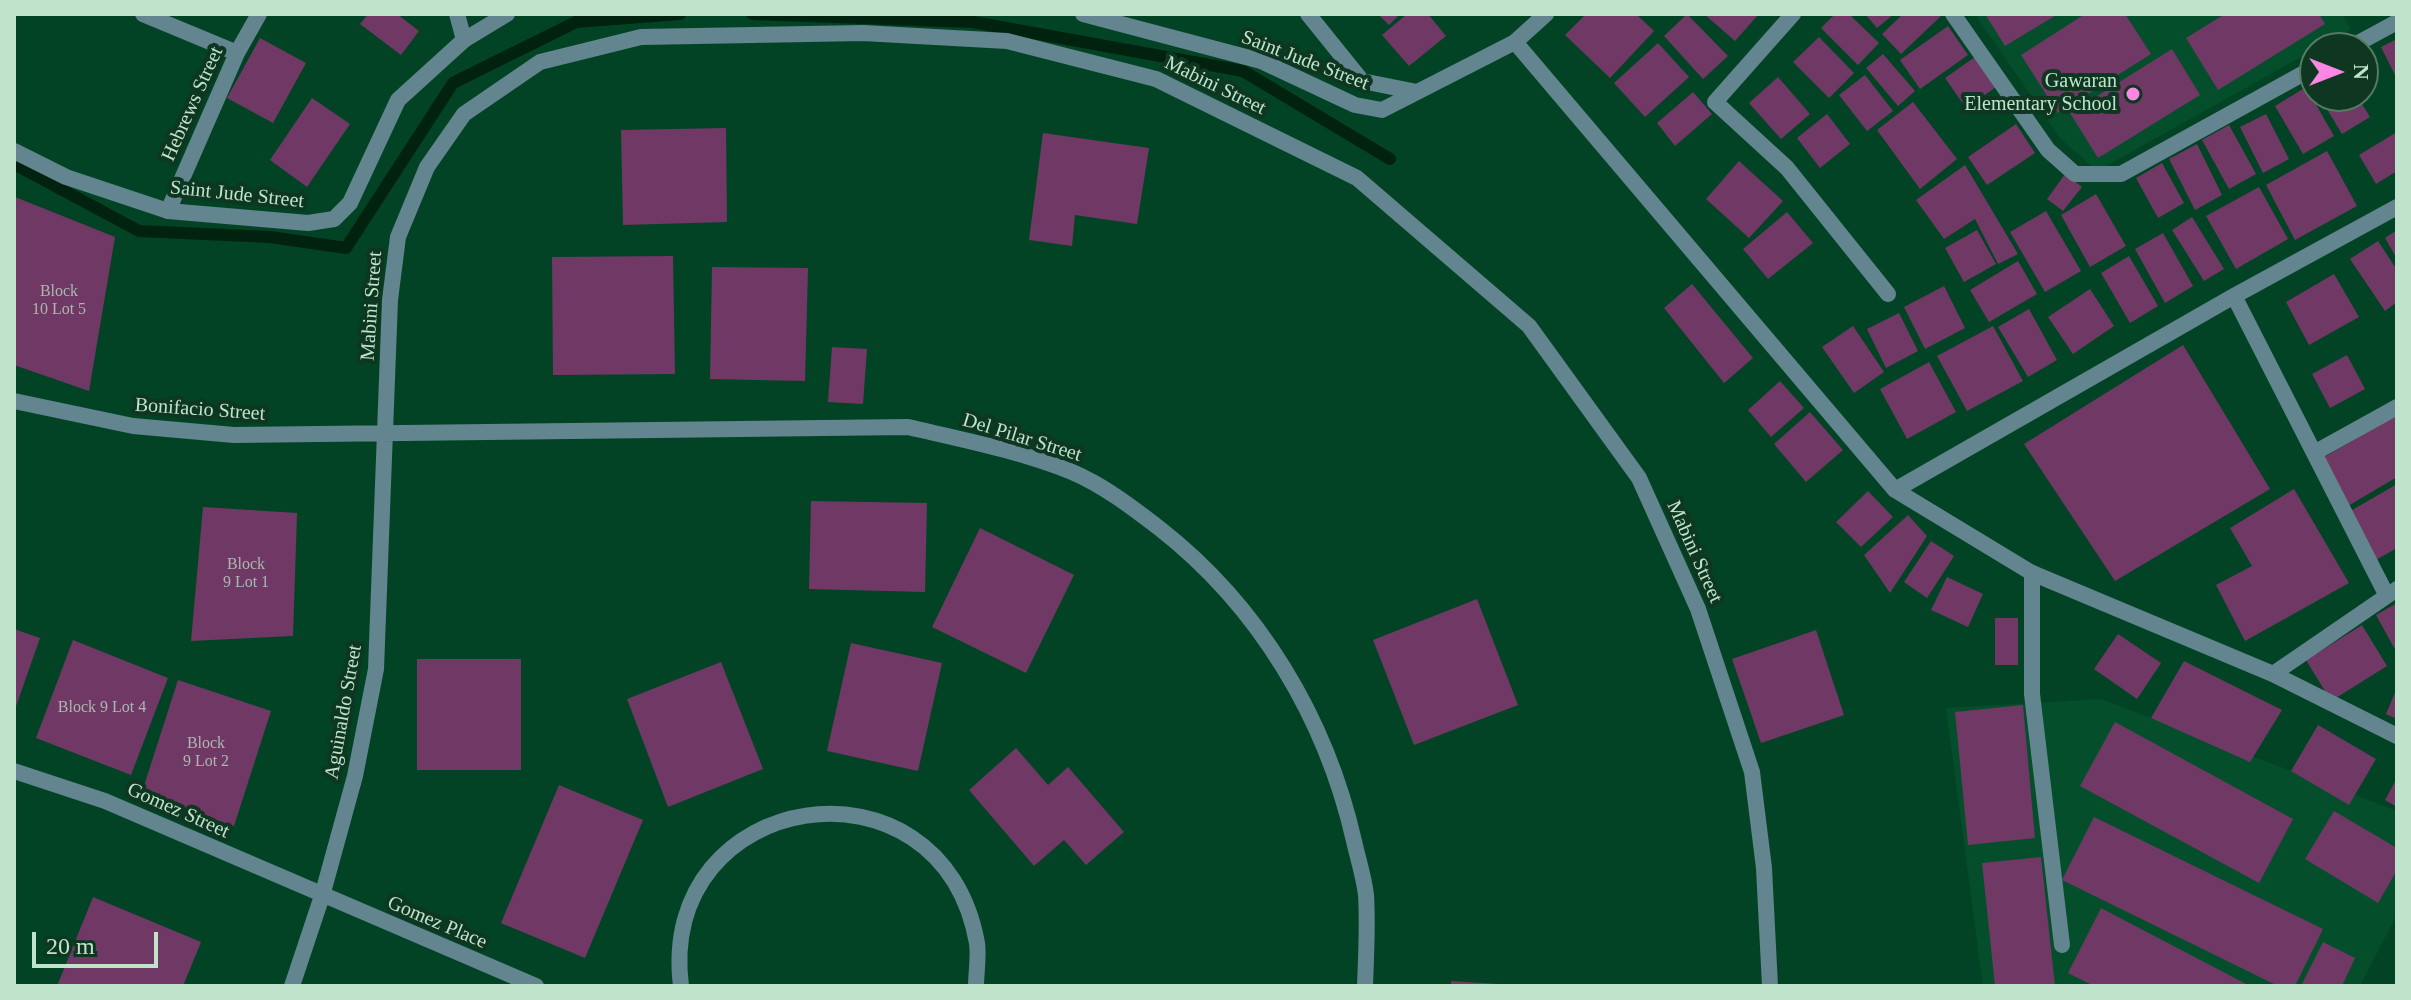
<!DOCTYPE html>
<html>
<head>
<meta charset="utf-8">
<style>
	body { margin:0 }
	#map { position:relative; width:2411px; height:1000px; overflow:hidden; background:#034325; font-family:Georgia,serif }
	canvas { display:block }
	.frame { position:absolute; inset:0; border:16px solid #bfe3cb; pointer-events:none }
	.north { position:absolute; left:2299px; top:32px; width:80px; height:80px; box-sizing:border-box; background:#0e3620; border:2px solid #557b64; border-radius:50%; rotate:90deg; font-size:22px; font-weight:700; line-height:32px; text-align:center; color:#bfe3cb }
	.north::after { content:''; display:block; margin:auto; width:28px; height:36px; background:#fc86e3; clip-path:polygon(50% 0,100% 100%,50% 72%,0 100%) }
	.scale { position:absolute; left:32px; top:932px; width:126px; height:36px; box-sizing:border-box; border:4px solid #bfe3cb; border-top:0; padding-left:10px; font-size:24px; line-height:28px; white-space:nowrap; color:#bfe3cb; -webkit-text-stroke:6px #0e3620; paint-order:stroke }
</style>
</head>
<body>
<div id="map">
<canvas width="2411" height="1000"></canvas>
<div class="frame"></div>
<div class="north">N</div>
<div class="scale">20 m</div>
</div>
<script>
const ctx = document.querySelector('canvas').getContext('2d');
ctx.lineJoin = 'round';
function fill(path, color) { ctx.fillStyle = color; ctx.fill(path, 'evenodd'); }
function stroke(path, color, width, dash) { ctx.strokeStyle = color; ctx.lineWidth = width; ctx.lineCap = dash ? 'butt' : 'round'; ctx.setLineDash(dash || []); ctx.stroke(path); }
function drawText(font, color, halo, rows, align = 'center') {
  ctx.font = font + ' Georgia,serif'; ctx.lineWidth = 8; ctx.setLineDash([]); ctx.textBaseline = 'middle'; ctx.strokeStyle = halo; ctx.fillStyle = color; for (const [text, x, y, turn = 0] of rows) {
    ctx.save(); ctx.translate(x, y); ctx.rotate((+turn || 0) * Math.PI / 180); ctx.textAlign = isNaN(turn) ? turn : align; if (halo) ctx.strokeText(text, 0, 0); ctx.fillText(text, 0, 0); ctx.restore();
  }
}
const built = new Path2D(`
	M1975 14H2342L2351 29 2097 171 2060 138Z
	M2101 699 2397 811V914L2360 986H1983L1946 708Z`);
const stream = new Path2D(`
	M752 14 973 22 1243 71 1390 159
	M14 164 139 231 270 237 346 248 453 83 576 22 680 14`);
const building = new Path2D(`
	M368 14H397L419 31 401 55 360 24Z
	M1378 14H1400L1389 25Z
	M1407 14H1428L1446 36 1409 66 1382 35Z
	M1586 14H1636L1654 31 1610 78 1565 35Z
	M1687 14 1728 56 1703 79 1664 36Z
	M1704 14H1759L1735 41Z
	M1835 14H1849L1879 43 1858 65 1821 28Z
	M1865 14H1894L1877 28Z
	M1903 14 1941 16 1901 54 1882 34Z
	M1985 14H2058L2005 46Z
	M2085 14H2125L2151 54 2058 113 2021 55Z
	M2225 14H2319L2325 24 2218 90 2186 38Z
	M1948 26 1968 55 1920 89 1900 60Z
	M1819 37 1854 73 1829 98 1793 62Z
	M260 38 306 63 273 123 227 98Z
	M2397 39V79L2381 47Z
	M1658 43 1689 77 1645 117 1614 83Z
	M2172 49 2200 95 2098 158 2070 113Z
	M1883 54 1915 91 1898 106 1866 68Z
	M1975 57 1996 87 1966 108 1945 78Z
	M1865 75 1893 111 1867 131 1839 95Z
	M1778 77 1810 114 1781 139 1749 103Z
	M2306 87 2334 136 2303 154 2275 106Z
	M1693 92 1712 114 1675 146 1657 123Z
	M2319 96H2357L2370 117 2342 134Z
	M312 98 350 124 307 187 270 160Z
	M1913 102 1957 159 1920 189 1877 130Z
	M1827 114 1850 144 1820 168 1797 138Z
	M2266 114 2289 159 2263 173 2240 127Z
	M2016 124 2035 153 1987 185 1968 157Z
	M2229 125 2256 174 2229 189 2202 140Z
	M726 128 727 222 623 225 621 130Z
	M2397 132V171L2376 184 2359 155Z
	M1043 133 1149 148 1137 224 1075 215 1072 246 1029 240Z
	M2197 144 2222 195 2195 210 2169 159Z
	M2327 151 2357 206 2295 240 2266 185Z
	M1739 161 1783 201 1749 238 1706 199Z
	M2162 163 2184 203 2158 218 2136 178Z
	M1965 165 2018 254 1998 264 1975 219 1944 239 1916 200Z
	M2065 174 2082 187 2063 211 2047 199Z
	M2259 187 2288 239 2236 269 2206 216Z
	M2096 194 2126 246 2090 267 2061 215Z
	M15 197 115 237 89 391 14 365Z
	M2046 211 2081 271 2045 292 2010 232Z
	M1787 212 1813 243 1768 279 1743 249Z
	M2192 217 2224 269 2204 281 2172 230Z
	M1977 230 1996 264 1964 282 1945 248Z
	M2397 230V259L2385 238Z
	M2163 233 2193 286 2165 303 2135 249Z
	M2378 241 2397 270V302L2385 311 2350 259Z
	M673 256 675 374 553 375 552 257Z
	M2129 256 2158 306 2130 323 2101 273Z
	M2018 261 2037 294 1989 322 1970 290Z
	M712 267 808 268 805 381 710 379Z
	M2334 274 2359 317 2309 345 2286 302Z
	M1692 284 1753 358 1724 383 1664 308Z
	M1944 286 1965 328 1925 349 1904 307Z
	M2090 289 2114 326 2073 354 2048 317Z
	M2029 309 2057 360 2028 377 1998 327Z
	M1899 313 1918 351 1886 368 1867 329Z
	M1853 326 1884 372 1854 393 1822 347Z
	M1993 326 2023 381 1967 411 1937 356Z
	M2183 345 2270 489 2115 581 2024 444Z
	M832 347 867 349 863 404 828 402Z
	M2347 355 2365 389 2330 408 2312 374Z
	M1929 362 1956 412 1907 439 1880 389Z
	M1780 381 1804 408 1771 437 1748 410Z
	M1810 412 1843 450 1806 482 1774 444Z
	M2397 415V477L2348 506 2321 459Z
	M2397 484V548L2374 561 2347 513Z
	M2294 489 2349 583 2245 641 2216 585 2252 566 2230 528Z
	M1868 491 1893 517 1861 547 1836 522Z
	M811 501 927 503 925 592 809 589Z
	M203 507 297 513 293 636 191 641Z
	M1908 515 1927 536 1890 593 1864 555Z
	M980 528 1074 575 1026 673 932 627Z
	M1931 541 1954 556 1927 598 1904 582Z
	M1947 577 1983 594 1968 627 1931 610Z
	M1477 599 1518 705 1414 745 1373 640Z
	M2397 603V653L2376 615Z
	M1995 618H2018V665H1995Z
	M2362 625 2387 666 2331 701 2306 660Z
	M14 629 40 638 14 712Z
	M1816 630 1844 715 1761 743 1732 659Z
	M2118 634 2161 663 2137 699 2094 669Z
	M73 640 168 678 131 775 36 738Z
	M851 643 942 663 918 771 827 751Z
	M417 659H521V770H417Z
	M2184 661 2282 710 2250 762 2151 718Z
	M721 662 763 769 668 807 627 699Z
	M178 680 271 711 234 826 141 795Z
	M2397 688V719L2386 714Z
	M2023 705 2035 838 1968 845 1955 712Z
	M2115 722 2293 819 2259 883 2080 786Z
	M2318 725 2376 759 2349 805 2291 771Z
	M1016 748 1048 785 1068 767 1124 832 1086 865 1064 840 1034 866 969 790Z
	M2397 778V807L2385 800Z
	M559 785 643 820 585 958 501 923Z
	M2334 811 2397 848V870L2378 903 2305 859Z
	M2094 817 2323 929 2295 986H2278L2062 880Z
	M2041 857 2055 986H1995L1982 863Z
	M93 897 201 942 183 986H57Z
	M2101 908 2250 986H2094L2068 973Z
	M2323 942 2355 958 2342 986 2302 984Z
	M1451 981 1499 984V986H1451Z`);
const service = new Path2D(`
	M2032 573V694L2062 945`);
const minor = new Path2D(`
	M143 14 237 53
	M457 14 464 40
	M1793 14 1715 102 1787 168 1888 294
	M1953 14 2048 150 2075 174H2121L2315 67
	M1515 42 1895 490 2032 573 2273 674 2397 736
	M2349 48 2397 22
	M168 211 237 53 259 14
	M2234 296 2386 594
	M14 401 133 426 234 435 908 427C964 440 1020 451 1072 472 1103 485 1133 508 1159 528 1259 606 1326 718 1354 841 1358 859 1364 877 1366 895 1368 925 1366 956 1365 986
	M2314 453 2397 407
	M1895 490 2234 296 2397 207
	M2273 674 2397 589
	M14 771 105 801 536 986
	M292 986 322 896 355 776 376 669 390 300 398 237 427 167 464 114 540 62 641 37 863 33 1007 41 1156 79 1357 178 1529 326 1639 478 1698 609 1752 772 1764 868 1770 986
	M681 986C656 788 941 744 977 943 979 957 976 973 976 986`);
const tertiary = new Path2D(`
	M1083 14 1261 61 1355 105 1382 110 1515 42 1546 14
	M1308 14 1362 81 1417 92
	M14 151 66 177 168 211 308 223 334 219 350 203 398 100 464 40 507 14`);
const markers = [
	[2133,94,8,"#fc86e3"]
];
const numberNames = [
	["Block",59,292],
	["10 Lot 5",59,310],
	["Block",246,565],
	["9 Lot 1",246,583],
	["Block 9 Lot 4",102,708],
	["Block",206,744],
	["9 Lot 2",206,762]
];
const streetNames = [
	["Saint Jude Street",1305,61,21],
	["Mabini Street",1215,86,26],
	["Hebrews Street",193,104,-66],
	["Saint Jude Street",237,195,6],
	["Mabini Street",372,306,-86],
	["Bonifacio Street",200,410,4],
	["Del Pilar Street",1022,438,17],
	["Mabini Street",1694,552,66],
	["Aguinaldo Street",344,712,-80],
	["Gomez Street",178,811,24],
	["Gomez Place",437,923,23]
];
const poiNames = [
	["Gawaran",2117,82],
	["Elementary School",2117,105]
];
fill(built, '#054e2c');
stroke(stream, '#00220f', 12);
fill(building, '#703864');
stroke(service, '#62858f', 16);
stroke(minor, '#62858f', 16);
stroke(tertiary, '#62858f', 16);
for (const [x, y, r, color] of markers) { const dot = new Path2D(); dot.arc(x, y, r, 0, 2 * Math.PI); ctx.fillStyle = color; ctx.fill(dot); stroke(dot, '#0e3620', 3); }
drawText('16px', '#abb8b1', null, numberNames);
drawText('20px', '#bfe3cb', '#0e3620', streetNames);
drawText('20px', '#bfe3cb', '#0e3620', poiNames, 'right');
</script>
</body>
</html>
